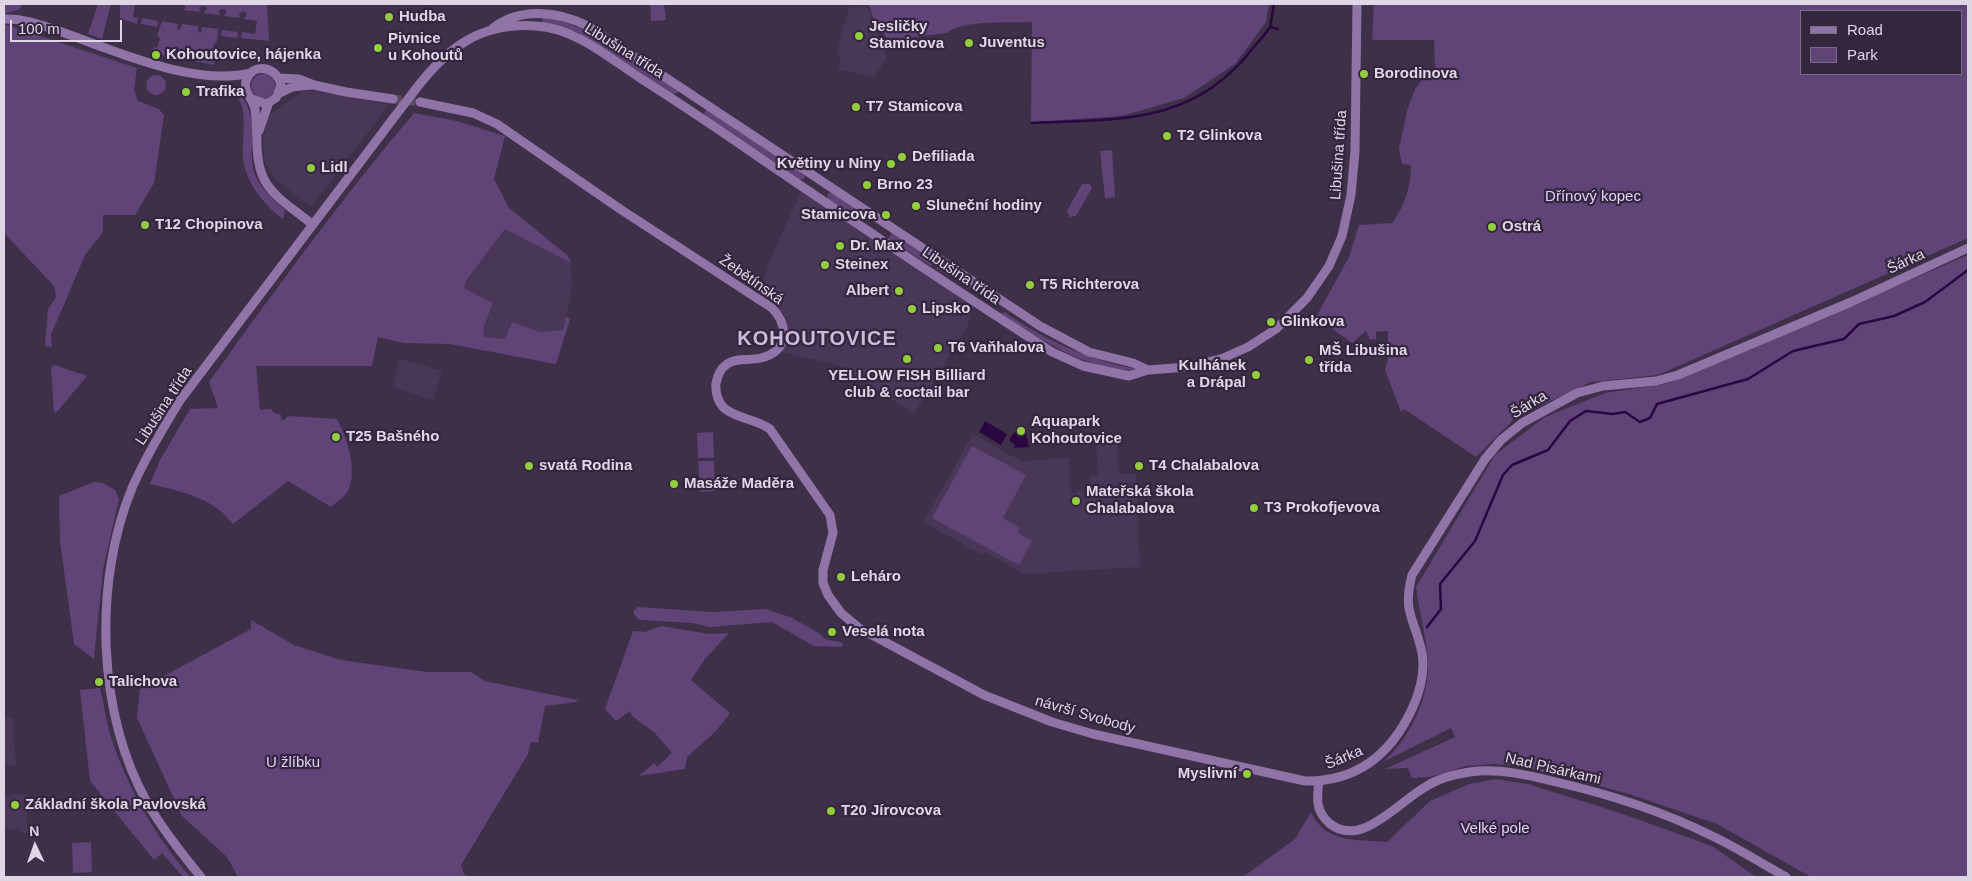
<!DOCTYPE html>
<html>
<head>
<meta charset="utf-8">
<style>
	body { margin:0 }
	#map { position:relative; width:1972px; height:881px; overflow:hidden; background:#3e3049; font-family:Arial,sans-serif }
	canvas { display:block }
	.frame { position:absolute; inset:0; border:5px solid #dfd7e6; pointer-events:none }
	.legend { position:absolute; left:1800px; top:10px; width:162px; height:65px; box-sizing:border-box; background:#34263e; border:1px solid #786d81; margin:0; padding:6px 9px; list-style:none; font-size:15px; color:#dfd7e6 }
	.legend li { display:flex; align-items:center; gap:10px; height:25px }
	.legend b { width:25px; border:1px solid #786d81 }
	.north { position:absolute; left:10px; top:821px; width:50px; height:50px; -webkit-text-stroke:4px #34263e; paint-order:stroke; rotate:357deg; font-size:14px; font-weight:700; line-height:20px; text-align:center; color:#dfd7e6 }
	.north::after { content:''; display:block; margin:auto; width:18px; height:22px; background:#dfd7e6; clip-path:polygon(50% 0,100% 100%,50% 72%,0 100%) }
	.scale { position:absolute; left:10px; top:20px; width:112px; height:22px; box-sizing:border-box; border:2px solid #dfd7e6; border-top:0; padding-left:6px; font-size:15px; line-height:18px; white-space:nowrap; color:#dfd7e6; -webkit-text-stroke:4px #34263e; paint-order:stroke }
</style>
</head>
<body>
<div id="map">
<canvas width="1972" height="881"></canvas>
<div class="frame"></div>
<ul class="legend">
<li><b style="height:6px;background:#9073a7"></b>Road</li>
<li><b style="height:14px;background:#604377"></b>Park</li>
</ul>
<div class="north">N</div>
<div class="scale">100 m</div>
</div>
<script>
const ctx = document.querySelector('canvas').getContext('2d');
ctx.lineJoin = 'round';
function fill(path, color) { ctx.fillStyle = color; ctx.fill(path, 'evenodd'); }
function stroke(path, color, width, dash) { ctx.strokeStyle = color; ctx.lineWidth = width; ctx.lineCap = dash ? 'butt' : 'round'; ctx.setLineDash(dash || []); ctx.stroke(path); }
function drawText(font, color, halo, rows, align = 'center') {
  ctx.font = font + ' Arial,sans-serif'; ctx.lineWidth = 4.5; ctx.setLineDash([]); ctx.textBaseline = 'middle'; ctx.strokeStyle = halo; ctx.fillStyle = color; for (const [text, x, y, turn = 0] of rows) {
    ctx.save(); ctx.translate(x, y); ctx.rotate((+turn || 0) * Math.PI / 180); ctx.textAlign = isNaN(turn) ? turn : align; if (halo) ctx.strokeText(text, 0, 0); ctx.fillText(text, 0, 0); ctx.restore();
  }
}
const built = new Path2D(`
	M855 4 868 8 887 58 873 78 838 69 841 56 836 54 849 7 854 8Z
	M306 89 387 104 379 118 311 207 274 178 264 161 263 137 270 114Z
	M801 191 970 304 972 311 967 327 914 414 838 365 781 352 786 343 788 328 779 310 757 293 763 282 767 266Z
	M505 229 571 263 572 290 563 330 540 332 512 322 505 339 483 337V329L493 303 464 288 468 278Z
	M399 359 442 371 433 400 393 387Z
	M973 434 1021 461 1069 458 1071 493H1077V490L1091 492 1090 476 1098 475 1096 442 1117 441 1119 474H1136L1140 567 1024 574 985 552 982 555 923 522Z
	M13 717 16 765 4 766V718Z
	M26 794 28 833H20L19 829 4 830V795Z`);
const green = new Path2D(`
	M4 4H22L20 9 4 14Z
	M98 4H111L102 39 88 34Z
	M120 4H135L133 17 138 18 137 24 120 18Z
	M184 4H267L269 41 241 38 242 32 255 34 257 21 244 19 247 14 244 11 239 13 240 18 224 16 227 11 224 9 219 10 220 15 204 13 207 8 204 6 199 7 200 12 183 10 186 8Z
	M650 4H664L666 20 651 21Z
	M869 4H1269L1266 22 1235 64 1184 98 1122 116 1031 122 1032 22C1011 23 963 19 947 33L906 38 893 47 874 20Z
	M1374 4H1968V238L1658 375 1591 382 1516 417 1476 457 1404 409 1401 412 1385 370 1388 359V331L1376 332V339L1370 340 1366 331 1352 343 1316 317 1349 257 1359 225 1392 223C1405 206 1411 186 1411 165L1402 164 1399 149 1407 111 1415 89 1423 79 1435 72 1434 40H1372ZM1801 11H1961V74H1801Z
	M543 17C589 22 639 65 678 90V93L673 94 577 32 542 23Z
	M142 18 158 21 157 27 141 24Z
	M162 21 178 24 177 29 180 30 182 24 198 26V32L201 33 202 27 218 29 217 42 214 43 212 54 216 55 214 65 152 53 154 47 157 48 160 38 157 36Z
	M4 24 137 68 134 90 138 101 159 109 164 115 154 183 135 215H103V232L85 255 51 335 52 347 45 346 48 309 56 297 54 286 4 233Z
	M222 30 238 32 237 38 221 36Z
	M251 86a12 12 0 1 1 24 0a12 12 0 1 1-24 0Z
	M146 85a10 10 0 1 1 20 0a10 10 0 1 1-20 0Z
	M225 87C239 89 247 100 250 115H252C254 166 242 173 285 210L283 219C266 207 248 185 244 164 239 137 255 101 225 87Z
	M707 109 804 174 805 178 800 180 703 115Z
	M414 113 457 121 505 136 494 179 509 208 567 255 571 263 505 229 468 278 464 288 493 303 483 329 484 337 505 339 512 322 540 332 563 330 566 316 570 319 556 364 450 344 404 343 378 337 372 366H256L260 410 272 409 273 412 281 415V419L284 420 288 416 337 419C347 438 358 470 348 491 345 497 336 502 331 507L288 481 233 524C212 497 182 492 150 484L160 460 190 409 218 408 209 382C275 290 341 199 414 113Z
	M1112 150 1115 197 1105 198 1100 151Z
	M1082 184H1090L1092 188 1076 216 1070 217 1067 211Z
	M831 192 863 214 860 220 828 199 827 194Z
	M892 233 934 262 931 266 888 239Z
	M1968 255V877H1811L1717 824 1626 793 1520 766 1496 764 1466 766 1430 777 1412 778 1408 768 1385 769 1455 737 1451 728 1383 762C1408 740 1428 701 1428 667 1428 641 1419 613 1416 587L1495 455 1545 417 1605 393 1665 384 1681 378Z
	M939 265 976 289 977 292 936 268Z
	M1004 312C1043 339 1090 361 1137 369L1136 372C1085 369 1044 342 1002 314Z
	M54 365 87 376 56 413 54 412 51 368Z
	M713 432 714 458H698L697 433Z
	M972 446 1026 475 1003 518 1020 528 1018 533 1032 541 1019 565 932 518Z
	M698 461H714L715 491 700 492Z
	M94 482 103 483 115 490 119 499 103 569 94 659 74 644 60 541 59 496Z
	M638 607 712 612 765 609 790 617 819 633 825 639 843 643 842 647 814 646 772 622 710 627 692 623 640 620 634 615V610Z
	M251 620 294 645 341 660 427 672H471L485 681 578 700 576 702 545 706 538 743 531 742 528 754 461 865 464 874 468 877H238L227 857 182 816 137 718 140 689 251 629Z
	M661 626 709 634 729 633 705 659 691 680 730 713 716 731 687 757 685 769 639 776 654 763 657 767 672 753 654 732 633 717 630 711 616 721 605 709 633 631 645 632Z
	M100 688C104 704 106 721 111 737 128 789 155 835 190 877H183L162 853 154 860 90 781 80 690Z
	M1496 779 1528 784 1620 813 1712 846 1756 877H1243L1295 839 1311 812C1325 844 1357 839 1387 842L1430 801 1469 784Z
	M91 842 92 872 73 873 72 843Z`);
const water = new Path2D(`
	M985 421 1007 434 1001 445 979 432Z
	M1017 429 1026 433 1029 447 1014 448 1015 444 1010 442V438Z`);
const stream = new Path2D(`
	M1270 27 1274 4
	M1032 123C1120 119 1194 125 1253 48 1259 41 1265 35 1270 27L1278 29
	M1427 627 1441 609 1440 584 1475 541 1503 475 1512 465 1548 450 1570 421 1586 411 1613 414 1625 412 1640 422 1650 418 1657 404 1748 379 1793 351 1844 339 1859 324 1894 316 1925 302 1968 270`);
const minorTunnel = new Path2D(`
	M393 99 420 102`);
const minor = new Path2D(`
	M4 19C27 18 49 28 70 35 122 54 196 86 251 73
	M493 28C520 7 558 11 588 26L1040 326 1089 352 1133 363 1148 370
	M279 78 299 79 314 85 346 92 393 99
	M415 90C447 48 480 22 536 26 575 28 608 57 640 78 681 104 721 131 760 158 857 224 954 289 1052 352L1083 366 1129 376 1148 370 1187 367 1221 359 1248 347 1276 329 1307 298 1329 266 1342 236 1351 195 1355 151 1357 4
	M280 93 292 87 311 85
	M252 99 266 104 276 98 281 85C278 67 252 61 246 81 243 92 253 99 255 109 259 133 253 159 265 181 275 199 297 211 313 225
	M420 102 473 113 497 124 620 209 772 308C789 326 789 351 761 358 750 361 737 357 727 364 720 369 718 375 716 383 715 392 718 402 724 408 737 419 756 419 770 429L830 515 833 533 823 570V583L828 595 841 613 859 628 984 695 1052 722 1093 734 1305 781C1358 782 1391 754 1412 709 1420 692 1425 672 1422 653 1415 618 1402 614 1412 575L1485 459 1501 440 1522 423 1577 393 1603 386 1656 381 1678 375 1851 302 1968 248
	M259 131 269 102
	M1319 781C1317 798 1315 810 1329 823 1361 850 1400 800 1427 786 1439 778 1456 774 1470 772 1499 768 1528 775 1556 782 1608 794 1662 811 1710 835 1736 847 1761 863 1786 877
	M201 877C182 854 163 830 148 804 97 714 93 583 132 488 146 456 163 428 181 399L392 120`);
const minorBridge = new Path2D(`
	M392 120 415 90`);
const markers = [
	[389,17,5,"#92cd3e"],
	[859,36,5,"#92cd3e"],
	[969,43,5,"#92cd3e"],
	[378,48,5,"#92cd3e"],
	[156,55,5,"#92cd3e"],
	[1364,74,5,"#92cd3e"],
	[186,92,5,"#92cd3e"],
	[856,107,5,"#92cd3e"],
	[1167,136,5,"#92cd3e"],
	[902,157,5,"#92cd3e"],
	[891,164,5,"#92cd3e"],
	[311,168,5,"#92cd3e"],
	[867,185,5,"#92cd3e"],
	[916,206,5,"#92cd3e"],
	[886,215,5,"#92cd3e"],
	[145,225,5,"#92cd3e"],
	[1492,227,5,"#92cd3e"],
	[840,246,5,"#92cd3e"],
	[825,265,5,"#92cd3e"],
	[1030,285,5,"#92cd3e"],
	[899,291,5,"#92cd3e"],
	[912,309,5,"#92cd3e"],
	[1271,322,5,"#92cd3e"],
	[938,348,5,"#92cd3e"],
	[907,359,5,"#92cd3e"],
	[1309,360,5,"#92cd3e"],
	[1256,375,5,"#92cd3e"],
	[1021,431,5,"#92cd3e"],
	[336,437,5,"#92cd3e"],
	[529,466,5,"#92cd3e"],
	[1139,466,5,"#92cd3e"],
	[674,484,5,"#92cd3e"],
	[1076,501,5,"#92cd3e"],
	[1254,508,5,"#92cd3e"],
	[841,577,5,"#92cd3e"],
	[832,632,5,"#92cd3e"],
	[99,682,5,"#92cd3e"],
	[1247,774,5,"#92cd3e"],
	[15,805,5,"#92cd3e"],
	[831,811,5,"#92cd3e"]
];
const poiNames = [
	["Hudba",399,17],
	["Jesličky",869,27],
	["Stamicova",869,44],
	["Pivnice",388,39],
	["u Kohoutů",388,56],
	["Juventus",979,43],
	["Kohoutovice, hájenka",166,55],
	["Borodinova",1374,74],
	["Trafika",196,92],
	["T7 Stamicova",866,107],
	["T2 Glinkova",1177,136],
	["Defiliada",912,157],
	["Květiny u Niny",881,164,"right"],
	["Lidl",321,168],
	["Brno 23",877,185],
	["Sluneční hodiny",926,206],
	["Stamicova",876,215,"right"],
	["T12 Chopinova",155,225],
	["Ostrá",1502,227],
	["Dr. Max",850,246],
	["Steinex",835,265],
	["T5 Richterova",1040,285],
	["Albert",889,291,"right"],
	["Lipsko",922,309],
	["Glinkova",1281,322],
	["T6 Vaňhalova",948,348],
	["MŠ Libušina",1319,351],
	["třída",1319,368],
	["Kulhánek",1246,366,"right"],
	["a Drápal",1246,383,"right"],
	["YELLOW FISH Billiard",907,376,"center"],
	["club & coctail bar",907,393,"center"],
	["Aquapark",1031,422],
	["Kohoutovice",1031,439],
	["T25 Bašného",346,437],
	["svatá Rodina",539,466],
	["T4 Chalabalova",1149,466],
	["Masáže Maděra",684,484],
	["Mateřská škola",1086,492],
	["Chalabalova",1086,509],
	["T3 Prokofjevova",1264,508],
	["Leháro",851,577],
	["Veselá nota",842,632],
	["Talichova",109,682],
	["Myslivní",1237,774,"right"],
	["Základní škola Pavlovská",25,805],
	["T20 Jírovcova",841,811]
];
const streetNames = [
	["Libušina třída",624,51,32],
	["Libušina třída",1339,155,-86],
	["Šárka",1906,262,-25],
	["Libušina třída",961,276,34],
	["Žebětínská",751,280,35],
	["Šárka",1529,405,-31],
	["Libušina třída",164,406,-57],
	["návrší Svobody",1085,715,16],
	["Šárka",1344,758,-22],
	["Nad Pisárkami",1553,769,13]
];
const parkNames = [
	["Dřínový kopec",1593,197],
	["U žlíbku",293,763],
	["Velké pole",1495,829]
];
const districtNames = [
	["KOHOUTOVICE",817,339]
];
fill(built, '#483756');
fill(green, '#604377');
fill(water, '#2b0740');
stroke(stream, '#2b0740', 2.5);
stroke(minorTunnel, '#564961', 9, [9, 4.5]);
stroke(minor, '#9073a7', 9);
stroke(minorBridge, '#9073a7', 9);
for (const [x, y, r, color] of markers) { const dot = new Path2D(); dot.arc(x, y, r, 0, 2 * Math.PI); ctx.fillStyle = color; ctx.fill(dot); stroke(dot, '#34263e', 2); }
drawText('bold 15px', '#dfd7e6', '#34263e', poiNames, 'left');
drawText('15px', '#dfd7e6', '#34263e', streetNames);
drawText('15px', '#e4cdf8', '#34263e', parkNames);
ctx.letterSpacing = '1px';
drawText('bold 20px', '#cbbad9', '#34263e', districtNames);
ctx.letterSpacing = '0px';
</script>
</body>
</html>
